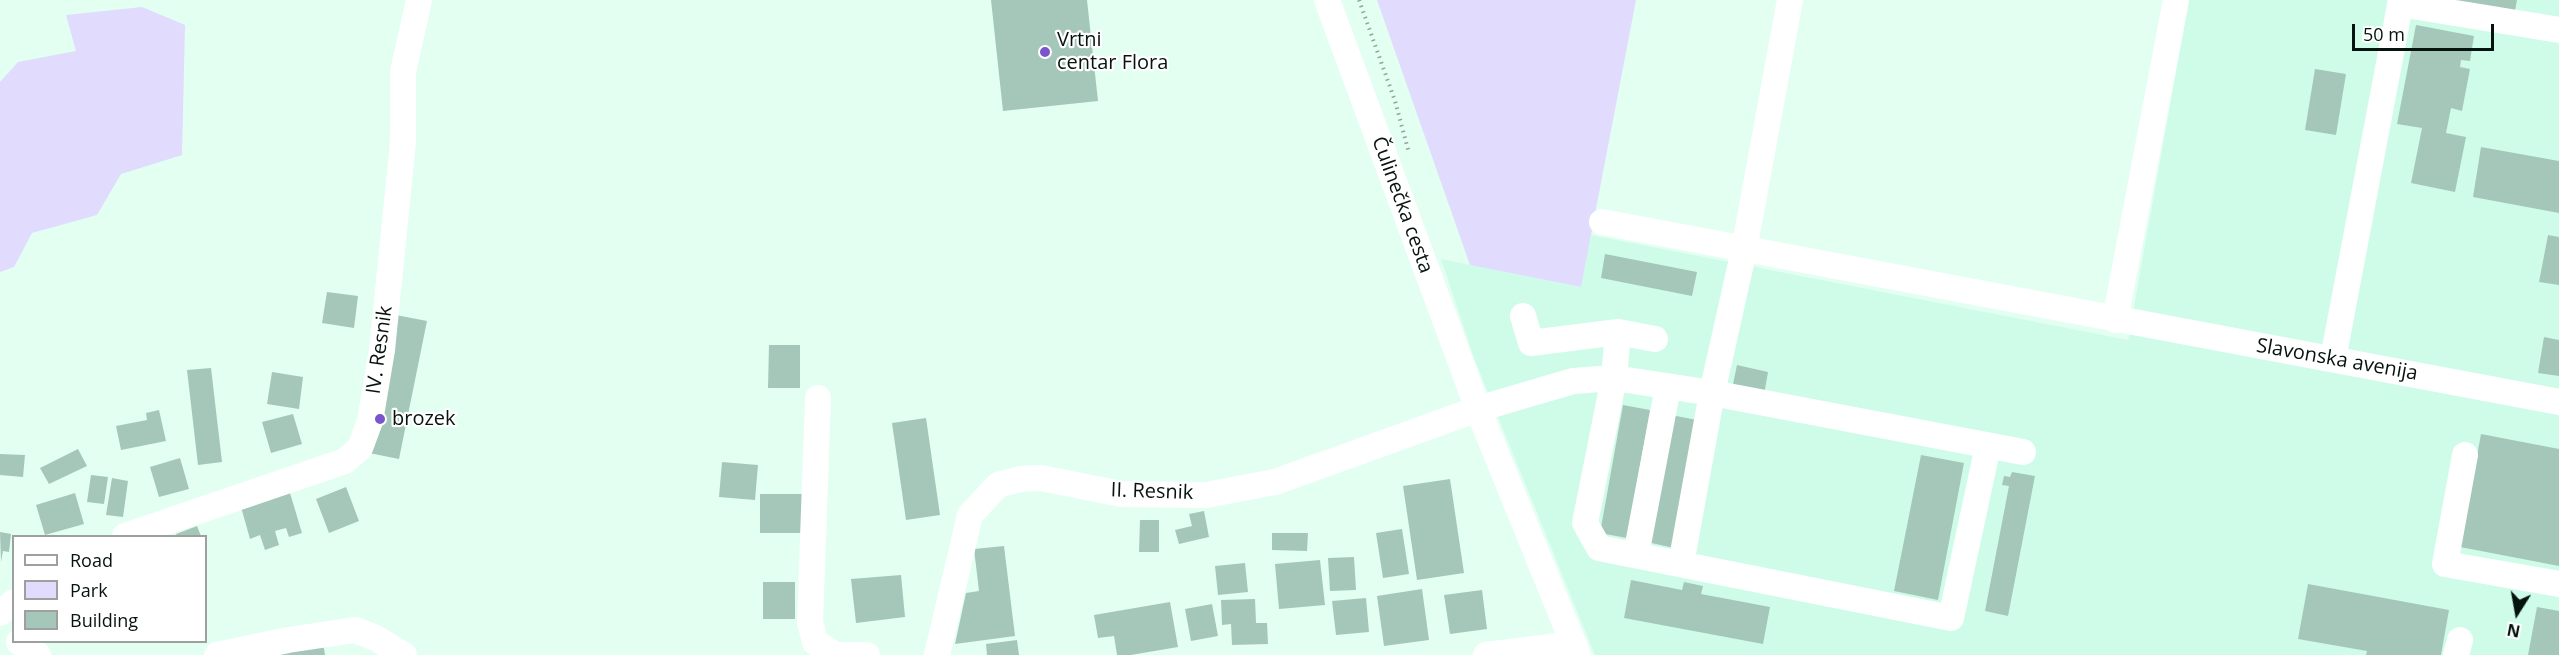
<!DOCTYPE html>
<html>
<head>
<meta charset="utf-8">
<style>
	body { margin:0 }
	#map { position:relative; width:2559px; height:655px; overflow:hidden; background:#e2fff2; font-family:"Open Sans",sans-serif }
	canvas { display:block }
	.legend { position:absolute; left:12px; top:535px; width:195px; height:108px; box-sizing:border-box; background:#fff; border:2px solid #9ca19f; margin:0; padding:8px 10px; list-style:none; font-size:18px; color:#07130e }
	.legend li { display:flex; align-items:center; gap:12px; height:30px }
	.legend b { width:30px; border:2px solid #9ca19f }
	.north { position:absolute; left:2487px; top:583px; width:60px; height:60px; -webkit-text-stroke:4px #fff; paint-order:stroke; rotate:191deg; font-size:16px; font-weight:700; line-height:24px; text-align:center; color:#07130e }
	.north::after { content:''; display:block; margin:auto; width:21px; height:27px; background:#07130e; clip-path:polygon(50% 0,100% 100%,50% 72%,0 100%) }
	.scale { position:absolute; left:2352px; top:24px; width:142px; height:27px; box-sizing:border-box; border:3px solid #07130e; border-top:0; padding-left:8px; font-size:18px; line-height:21px; white-space:nowrap; color:#07130e; -webkit-text-stroke:4px #fff; paint-order:stroke }
</style>
</head>
<body>
<div id="map">
<canvas width="2559" height="655"></canvas>
<ul class="legend">
<li><b style="height:8px;background:#fff"></b>Road</li>
<li><b style="height:16px;background:#e1dbfe"></b>Park</li>
<li><b style="height:16px;background:#a5c7b9"></b>Building</li>
</ul>
<div class="north">N</div>
<div class="scale">50 m</div>
</div>
<script>
const ctx = document.querySelector('canvas').getContext('2d');
ctx.lineJoin = 'round';
function fill(path, color) { ctx.fillStyle = color; ctx.fill(path, 'evenodd'); }
function stroke(path, color, width, dash) { ctx.strokeStyle = color; ctx.lineWidth = width; ctx.lineCap = dash ? 'butt' : 'round'; ctx.setLineDash(dash || []); ctx.stroke(path); }
function drawText(font, color, halo, rows, align = 'center') {
  ctx.font = font + ' "Open Sans",sans-serif'; ctx.lineWidth = 4.5; ctx.setLineDash([]); ctx.textBaseline = 'middle'; ctx.strokeStyle = halo; ctx.fillStyle = color; for (const [text, x, y, turn = 0] of rows) {
    ctx.save(); ctx.translate(x, y); ctx.rotate((+turn || 0) * Math.PI / 180); ctx.textAlign = isNaN(turn) ? turn : align; if (halo) ctx.strokeText(text, 0, 0); ctx.fillText(text, 0, 0); ctx.restore();
  }
}
const built = new Path2D(`
	M2189 0H2559V655H1595L1474 358 1441 259 1580 287 1591 235 2128 340Z`);
const green = new Path2D(`
	M1377 0H1636L1581 287 1470 265Z
	M142 7 185 25 182 155 121 174 97 215 32 233 14 267 0 272V82L18 62 76 51 66 15Z`);
const building = new Path2D(`
	M991 0H1087L1098 101 1003 111Z
	M2437 0H2517L2514 16Z
	M2416 25 2474 36 2470 61 2461 60 2460 67 2470 69 2462 111 2451 108 2446 133 2466 137 2455 192 2411 183 2422 128 2397 124Z
	M2315 69 2346 74 2336 135 2305 130Z
	M2481 147 2559 161V213L2473 197Z
	M2548 235 2559 237V285L2539 282Z
	M1605 254 1697 272 1692 296 1601 278Z
	M327 292 358 296 354 328 322 323Z
	M396 315 427 321 399 459 369 453Z
	M2544 337 2559 340V376L2538 373Z
	M769 345H800V388H768Z
	M1737 365 1768 372 1764 395 1732 389Z
	M211 368 222 462 198 465 187 370Z
	M272 372 303 377 299 409 267 404Z
	M1623 405 1650 410 1627 538 1600 533Z
	M159 410 166 441 121 450 116 426 147 420 146 413Z
	M293 414 302 444 271 453 262 422Z
	M1671 415 1697 420 1674 548 1647 542Z
	M926 418 940 515 906 520 892 423Z
	M2481 434 2559 449V566L2460 547Z
	M78 449 87 466 49 484 40 468Z
	M0 454 25 455 23 477 0 475Z
	M1921 455 1964 463 1938 600 1894 591Z
	M180 458 189 489 159 497 150 467Z
	M722 462 758 465 755 500 719 497Z
	M2012 472 2035 476 2008 616 1985 611 2009 486 2002 485 2004 476 2010 477Z
	M91 475 108 477 104 504 87 502Z
	M112 478 128 481 123 517 106 515Z
	M1450 479 1464 573 1417 580 1403 486Z
	M346 487 359 521 329 533 316 499Z
	M75 493 84 524 45 535 36 505Z
	M290 493 302 533 289 537 286 528 275 531 279 545 265 550 260 535 250 539 241 507Z
	M760 494H807V533H760Z
	M1204 511 1209 537 1179 544 1175 530 1192 526 1189 514Z
	M1140 520H1159V552H1139Z
	M197 526 201 536H177L176 534Z
	M1402 529 1409 574 1383 578 1376 533Z
	M0 532 11 534 9 552 3 551 1 562Z
	M1272 533H1308L1307 551 1272 550Z
	M1004 546 1015 636 955 644 966 593 979 591 974 549Z
	M1354 557 1356 590 1330 591 1328 558Z
	M1320 560 1325 605 1279 609 1275 564Z
	M1245 563 1248 592 1218 595 1215 566Z
	M901 575 905 617 856 623 851 579Z
	M1631 580 1682 590 1684 582 1703 586 1701 594 1770 607 1763 644 1624 618Z
	M763 582H795V619H763Z
	M2308 584 2449 610 2441 655H2366L2367 651 2298 639Z
	M1422 589 1429 640 1384 646 1377 596Z
	M1482 590 1487 629 1450 634 1444 595Z
	M1366 598 1369 632 1336 635 1332 601Z
	M1255 599 1256 623H1267L1268 644 1232 645 1231 624 1222 625 1221 600Z
	M1170 602 1178 647 1131 655H1117L1114 636 1098 638 1094 615Z
	M1212 604 1218 636 1191 641 1185 609Z
	M2537 607 2559 611V655H2528Z
	M1017 640 1019 655H987L986 644Z
	M323 642 325 655H264Z`);
const path = new Path2D(`
	M1359 0 1395 101 1409 153`);
const minor = new Path2D(`
	M1327 0 1478 409 1578 655
	M2400 4 2559 30
	M1602 222 2559 402
	M1523 316 1531 343 1618 332 1655 339
	M2115 320 2176 0
	M1618 332 1614 378 1585 523 1599 548 1951 618 1988 446
	M2333 359 2401 0
	M818 398 810 622 815 642 834 654
	M2465 455 2445 564 2559 584
	M125 536 345 461 360 448 370 421 382 350 403 142V72L419 0
	M1636 555 1668 387
	M1681 564 1712 393 1744 250 1790 0
	M0 613 14 602
	M19 642 38 655
	M217 655 288 640 355 630 376 638 404 655
	M832 655H867
	M937 655 970 515 998 485 1020 479 1041 478 1121 494 1206 495 1275 482 1478 409 1573 381 1614 378 1712 393 2023 452
	M1486 655 1574 644
	M2456 655 2460 640`);
const markers = [
	[1045,52,6,"#7954cd"],
	[380,419,6,"#7954cd"]
];
const poiNames = [
	["Vrtni",1057,40],
	["centar Flora",1057,63],
	["brozek",392,419]
];
const streetNames = [
	["Čulinečka cesta",1402,205,70],
	["IV. Resnik",380,350,-82],
	["Slavonska avenija",2337,360,10],
	["II. Resnik",1152,492,2]
];
fill(built, '#cffce9');
fill(green, '#e1dbfe');
fill(building, '#a5c7b9');
stroke(path, '#90a69c', 4, [1.5, 4.5]);
stroke(minor, '#fff', 26);
for (const [x, y, r, color] of markers) { const dot = new Path2D(); dot.arc(x, y, r, 0, 2 * Math.PI); ctx.fillStyle = color; ctx.fill(dot); stroke(dot, '#fff', 2); }
drawText('20px', '#07130e', '#fff', poiNames, 'left');
drawText('20px', '#07130e', '#fff', streetNames);
</script>
</body>
</html>
